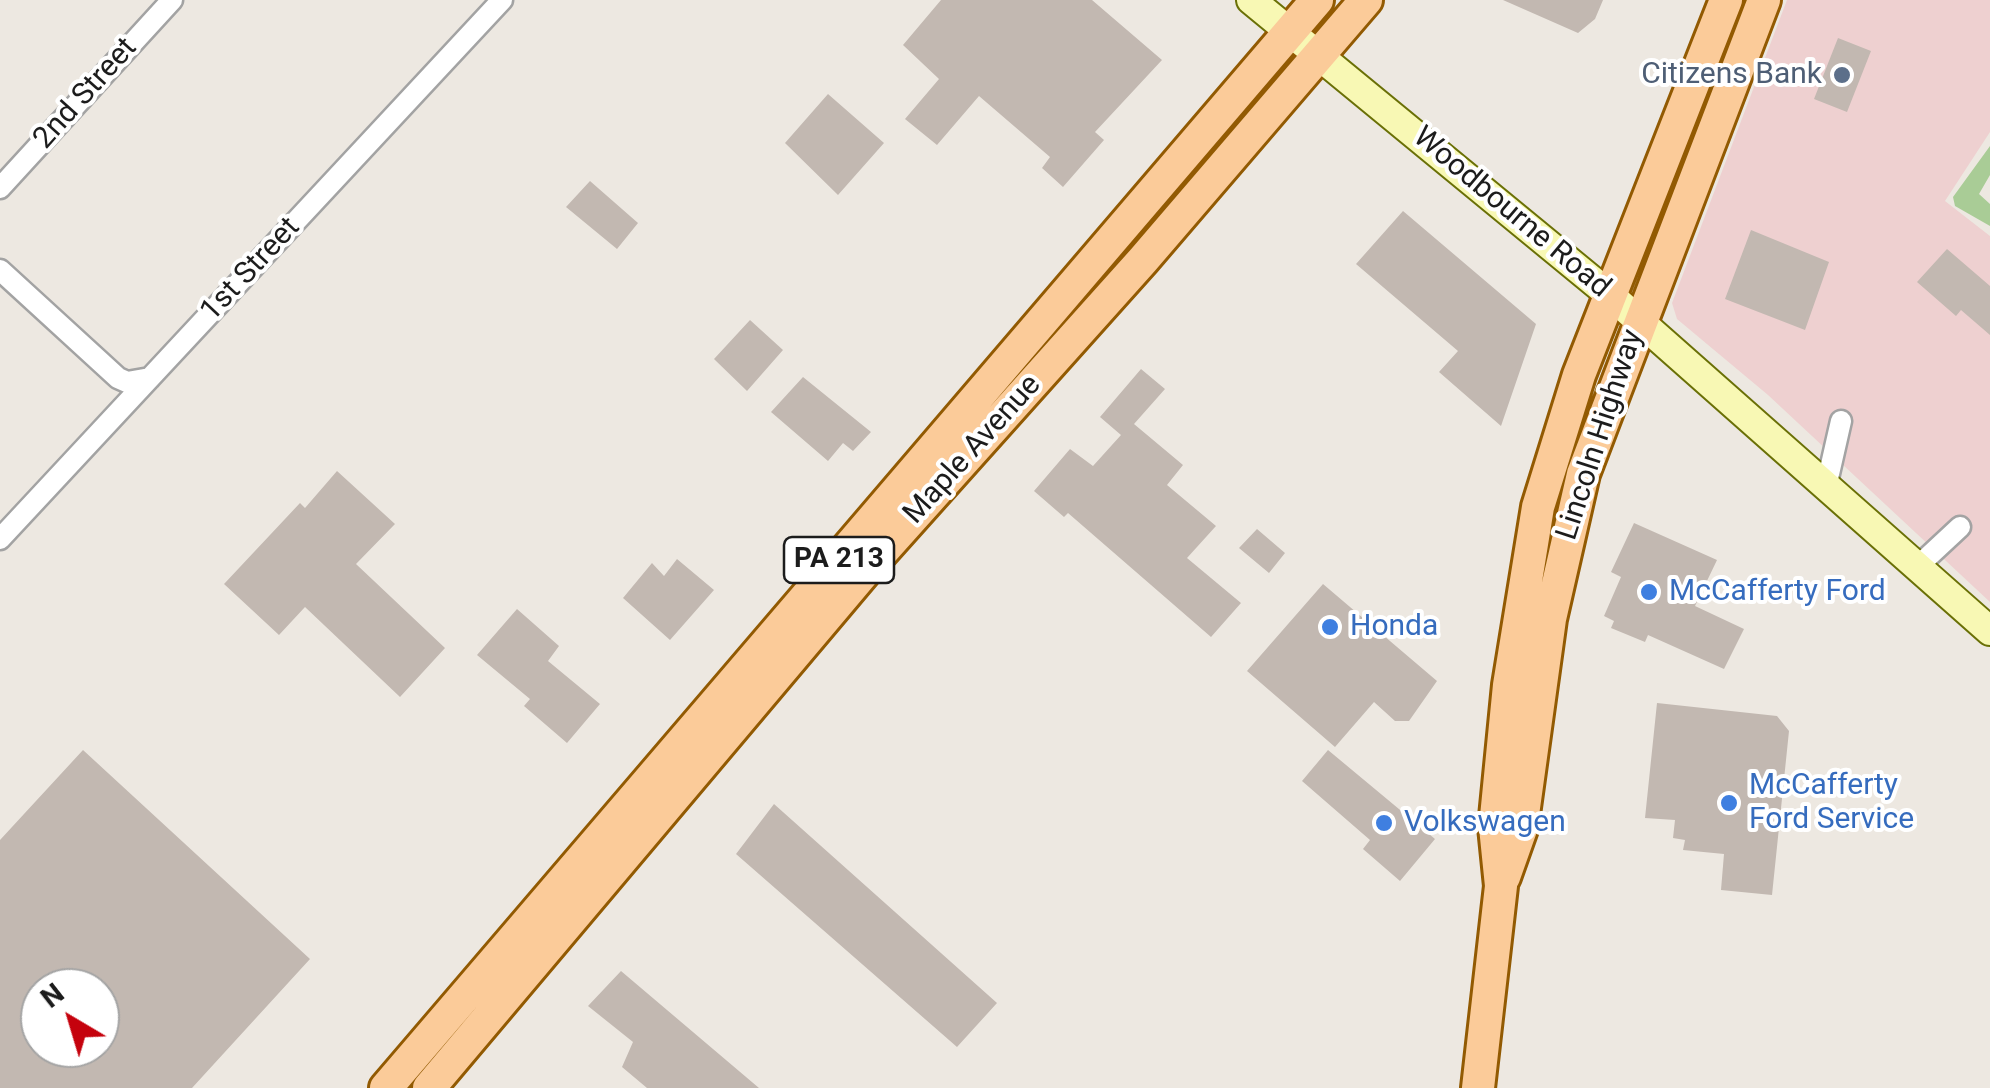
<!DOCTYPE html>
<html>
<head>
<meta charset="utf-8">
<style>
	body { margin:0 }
	#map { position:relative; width:1990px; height:1088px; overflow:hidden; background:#ede8e1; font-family:Roboto,sans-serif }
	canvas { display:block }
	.north { position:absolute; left:20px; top:968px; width:100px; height:100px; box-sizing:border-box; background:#fff; border:2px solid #a4a4a4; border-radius:50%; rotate:322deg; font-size:28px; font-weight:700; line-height:40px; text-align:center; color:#1c1c1c }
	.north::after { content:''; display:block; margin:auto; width:35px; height:45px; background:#c5020d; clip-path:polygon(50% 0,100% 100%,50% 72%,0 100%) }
</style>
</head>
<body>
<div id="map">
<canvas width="1990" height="1088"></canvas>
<div class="north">N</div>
</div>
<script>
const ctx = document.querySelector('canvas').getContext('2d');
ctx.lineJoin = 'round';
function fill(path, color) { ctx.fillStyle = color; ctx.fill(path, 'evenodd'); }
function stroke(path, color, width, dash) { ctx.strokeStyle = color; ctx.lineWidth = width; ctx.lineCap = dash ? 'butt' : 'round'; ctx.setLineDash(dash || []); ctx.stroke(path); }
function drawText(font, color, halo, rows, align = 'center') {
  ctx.font = font + ' Roboto,sans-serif'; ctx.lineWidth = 8; ctx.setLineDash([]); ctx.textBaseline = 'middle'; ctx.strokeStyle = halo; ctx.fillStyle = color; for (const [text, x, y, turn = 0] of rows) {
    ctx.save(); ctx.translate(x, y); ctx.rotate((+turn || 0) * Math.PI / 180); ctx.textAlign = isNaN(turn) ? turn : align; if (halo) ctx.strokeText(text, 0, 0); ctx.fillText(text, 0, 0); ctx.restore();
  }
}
const commercial = new Path2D(`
	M1787 0H1990V132L1945 201 1990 236V602L1768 395 1677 319 1672 303Z`);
const forest = new Path2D(`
	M1990 146V175L1979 194 1990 204V226L1955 206 1953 197Z`);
const building = new Path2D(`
	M941 0H1092L1162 60 1095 132 1104 140 1063 187 1042 168 1050 157 979 96 937 145 905 119 939 79 903 45Z
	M1503 0H1603L1595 19 1578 33Z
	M1838 38 1871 51 1847 112 1814 99Z
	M828 94 884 143 838 195 785 143Z
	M590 181 638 223 617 249 566 207Z
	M1403 211 1536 324 1501 426 1439 372 1458 351 1356 264Z
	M1751 230 1829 262 1805 330 1725 299Z
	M1947 249 1990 286V335L1961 310 1956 316 1917 282Z
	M750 320 783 350 747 391 714 359Z
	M1141 369 1165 389 1134 424 1183 465 1167 485 1216 526 1187 558 1241 603 1211 637 1068 513 1064 517 1034 491 1070 449 1093 466 1121 435 1100 417Z
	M803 377 871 432 853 451 843 443 828 461 771 412Z
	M337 471 395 524 356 564 445 648 400 697 305 607 279 635 224 584 300 503 305 508Z
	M1634 523 1717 560 1695 606 1744 629 1724 669 1648 635 1645 642 1611 628 1614 621 1604 616 1621 577 1611 572Z
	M1257 529 1285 553 1269 573 1239 548Z
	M677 559 714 590 670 640 623 598 652 563 664 576Z
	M1323 584 1437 681 1409 721H1395L1374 702 1335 747 1247 671Z
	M517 609 559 646 548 661 600 704 567 743 524 706 530 699 477 655Z
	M1657 703 1777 716 1789 731 1772 895 1721 890 1724 854 1683 850 1685 840 1673 838 1675 820 1645 818Z
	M83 750 310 959 192 1088H0V840ZM40 988H100V1048H40Z
	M1328 750 1435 839 1400 881 1363 849 1370 840 1302 781Z
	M774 804 997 1003 957 1047 736 854Z
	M621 971 759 1088H647L622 1067 633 1042 588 1006Z`);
const street = new Path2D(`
	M0 188 172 0
	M0 270 118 378 127 382 150 378
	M1826 487 1841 421
	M0 539 502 0
	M1917 567 1960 527`);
const secondary = new Path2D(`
	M1251 0 1610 295 1990 631`);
const primary = new Path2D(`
	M1504 877 1521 829 1550 619 1583 474 1764 0
	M386 1088 1317 0
	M429 1088 870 565 1143 260 1366 0
	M1478 1088 1501 886 1495 827 1509 685 1538 507 1579 375 1726 0`);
const markers = [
	[1842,75,10,"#5c6f8a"],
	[1649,592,10,"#3f7fe0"],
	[1330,627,10,"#3f7fe0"],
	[1729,803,10,"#3f7fe0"],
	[1384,823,10,"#3f7fe0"]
];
const shields = [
	[839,560,110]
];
const shieldNames = [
	["PA 213",839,560]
];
const serviceNames = [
	["Citizens Bank",1822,75]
];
const streetNames = [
	["2nd Street",86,94,-48],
	["Woodbourne Road",1511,213,40],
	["1st Street",251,270,-47],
	["Lincoln Highway",1601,435,-72],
	["Maple Avenue",973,450,-48]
];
const shopNames = [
	["McCafferty Ford",1669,592],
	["Honda",1350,627],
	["McCafferty",1749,786],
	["Ford Service",1749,820],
	["Volkswagen",1404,823]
];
fill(commercial, '#eed0d0');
fill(forest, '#a9cc96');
fill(building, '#c2b8b1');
stroke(street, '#a3a3a3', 25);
stroke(secondary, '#6a7006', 32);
stroke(primary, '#925a02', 38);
stroke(street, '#fff', 20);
stroke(secondary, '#f8f8b4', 28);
stroke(primary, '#fbcb99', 32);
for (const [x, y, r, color] of markers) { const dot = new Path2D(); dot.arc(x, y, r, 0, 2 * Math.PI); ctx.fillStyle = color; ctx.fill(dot); stroke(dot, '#fff', 4); }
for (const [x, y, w] of shields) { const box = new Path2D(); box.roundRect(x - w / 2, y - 23, w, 46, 8); ctx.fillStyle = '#fff'; ctx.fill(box); stroke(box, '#1c1c1c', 2.5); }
drawText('bold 28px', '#1c1c1c', null, shieldNames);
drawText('30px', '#4e5e75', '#fff', serviceNames, 'right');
drawText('30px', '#1c1c1c', '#fff', streetNames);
drawText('30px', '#366cbe', '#fff', shopNames, 'left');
</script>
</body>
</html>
